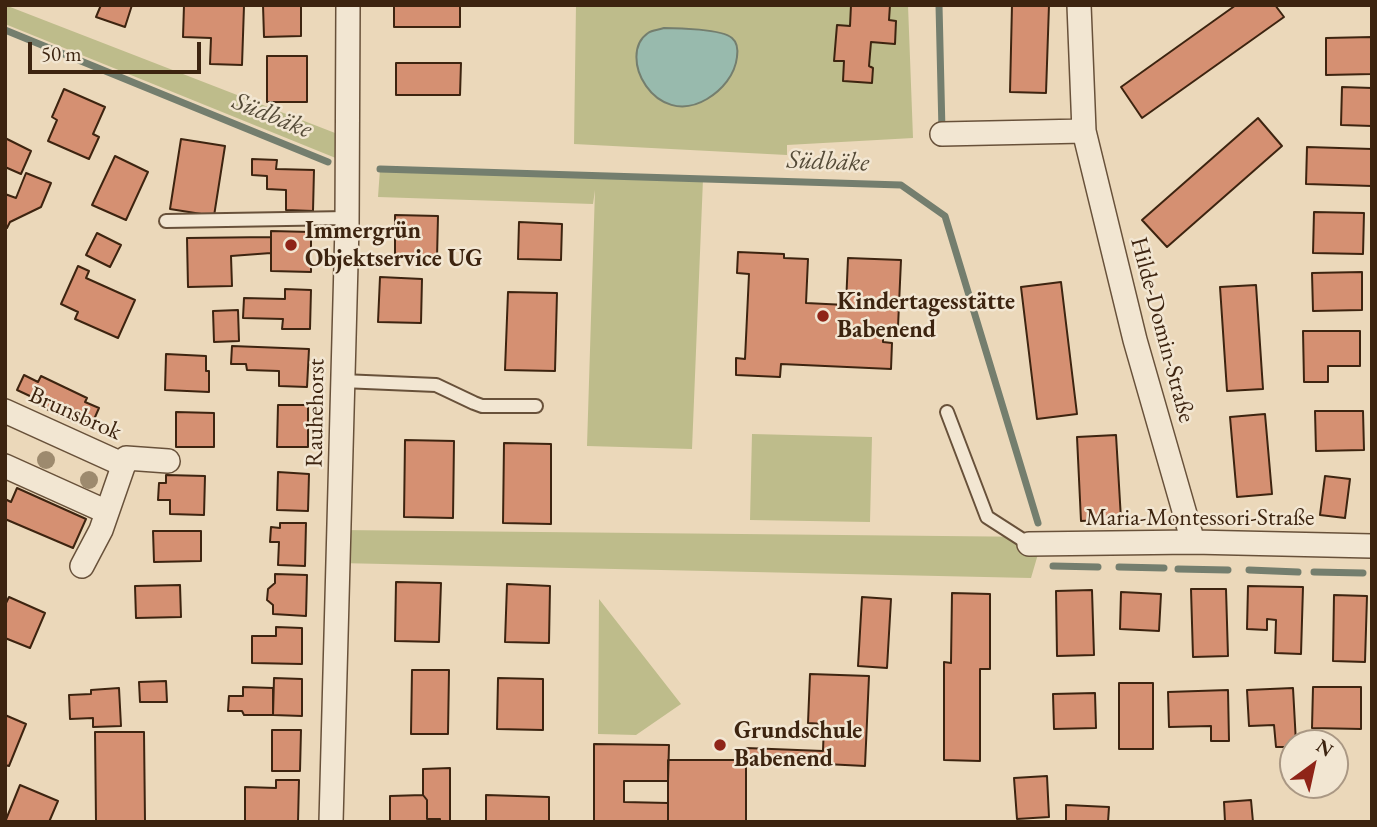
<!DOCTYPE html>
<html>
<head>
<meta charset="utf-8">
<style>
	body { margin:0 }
	#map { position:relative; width:1377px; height:827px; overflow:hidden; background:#ebd8ba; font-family:"EB Garamond",serif }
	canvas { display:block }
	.frame { position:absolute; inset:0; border:7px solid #3d2410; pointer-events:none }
	.north { position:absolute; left:1279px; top:729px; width:70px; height:70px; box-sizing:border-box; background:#f2e6d2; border:2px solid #aa9884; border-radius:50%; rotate:33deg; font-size:19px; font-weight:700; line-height:28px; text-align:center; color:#3d2410 }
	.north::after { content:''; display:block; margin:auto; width:24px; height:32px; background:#8f2418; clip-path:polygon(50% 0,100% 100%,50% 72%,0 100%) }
	.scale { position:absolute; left:28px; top:42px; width:173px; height:32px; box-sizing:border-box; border:4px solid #3d2410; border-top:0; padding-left:9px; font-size:21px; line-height:24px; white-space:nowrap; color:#3d2410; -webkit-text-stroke:5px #f2e6d2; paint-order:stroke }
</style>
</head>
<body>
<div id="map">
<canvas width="1377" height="827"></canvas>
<div class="frame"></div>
<div class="north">N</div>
<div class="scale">50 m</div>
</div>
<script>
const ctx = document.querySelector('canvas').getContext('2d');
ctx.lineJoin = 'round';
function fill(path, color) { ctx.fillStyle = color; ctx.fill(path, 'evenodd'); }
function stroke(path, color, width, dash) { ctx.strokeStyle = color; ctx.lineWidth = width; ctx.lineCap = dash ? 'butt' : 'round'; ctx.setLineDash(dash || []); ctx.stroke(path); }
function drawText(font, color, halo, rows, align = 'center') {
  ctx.font = font + ' "EB Garamond",serif'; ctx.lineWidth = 5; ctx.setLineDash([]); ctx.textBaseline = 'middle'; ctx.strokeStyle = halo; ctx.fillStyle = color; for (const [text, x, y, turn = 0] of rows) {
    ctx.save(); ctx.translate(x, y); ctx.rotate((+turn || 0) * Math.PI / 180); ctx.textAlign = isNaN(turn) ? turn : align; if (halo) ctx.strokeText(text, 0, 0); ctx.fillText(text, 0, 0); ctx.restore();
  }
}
const green = new Path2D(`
	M5 5 348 138V163L5 24Z
	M576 5H908L913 138 787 145V155L574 144ZM664 28H684L721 33 664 103 648 88 649 32Z
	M380 169 703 179 692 449 587 446 595 190 593 204 378 197Z
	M752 434 872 437 870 522 750 520Z
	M339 530 1043 537 1031 578 338 563Z
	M599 599 681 704 636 735 598 734Z`);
const water = new Path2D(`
	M664 28C677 28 722 29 732 38 738 43 738 50 737 57 735 75 722 90 707 99 655 130 616 55 648 33 652 30 659 30 664 28Z`);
const stream = new Path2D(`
	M939 5 942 131
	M5 30 328 162
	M380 169 901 185 945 216 1038 523
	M1053 566 1098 567
	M1119 567 1164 568
	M1178 569 1228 570
	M1249 570 1298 572
	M1314 572 1363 573`);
const building = new Path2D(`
	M101 5H132L125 27 96 17Z
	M184 5 244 6 242 65 210 64 211 38 183 37Z
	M263 5H301V36L264 37Z
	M394 5H460V27H394Z
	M851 5H890L889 20 896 21 895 44 871 42 869 66 873 68 872 83 843 81 844 61H834L837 25 850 26Z
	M1012 5H1049L1046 93 1010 92Z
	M1236 5H1275L1284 17 1142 118 1121 87Z
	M1372 37V74L1326 75V38Z
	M267 56H307V102H267Z
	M396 63H461L460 95H396Z
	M1342 87 1372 88V126L1341 125Z
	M64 89 105 107 93 134 99 137 89 159 48 141 57 120 52 117Z
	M1258 118 1282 146 1167 247 1142 220Z
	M5 138 31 151 21 174 5 167Z
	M181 139 225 146 214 216 170 209Z
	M1307 147 1372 149V186L1306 184Z
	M115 156 148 172 126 220 92 205Z
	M252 159 277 160 276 169 314 170 313 211 286 210V190L267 189V176L252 175Z
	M26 173 51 183 41 207 10 222 7 228 5 227V194L16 198Z
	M1314 212 1364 213 1363 254 1313 253Z
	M395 215 438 216 437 258 395 257Z
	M519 222 562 224 561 260 518 259Z
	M271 231 311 232V272L271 271Z
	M97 233 121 245 110 267 86 255Z
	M271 237V253L231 256 232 286 188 287 187 238Z
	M738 252 784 254V258L808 259 806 303 846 305 848 258 901 260 898 327H883V342L892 343 891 369 781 364 780 377 736 375V358L745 359 749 274 737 273Z
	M78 266 89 271 86 278 135 300 118 338 75 319 78 312 61 304Z
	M1362 272V310L1313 311 1312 273Z
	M380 277 422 279 421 323 378 322Z
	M1061 282 1077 414 1037 419 1021 287Z
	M1256 285 1263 389 1227 391 1220 287Z
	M285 289 311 290 310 329H282L283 319 243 318 244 298 285 299Z
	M508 292 557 293 555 371 505 370Z
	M238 310 239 341 214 342 213 311Z
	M1303 331H1360V366H1328V382H1304Z
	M232 346 309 349 307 387 279 386V371L247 370 246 364H231Z
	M166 354 206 356V371H209V392L165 390Z
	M24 375 38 382 41 376 87 398 85 402 99 408 92 424 76 417 74 422 30 401 32 397 17 390Z
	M278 405H308V447H277Z
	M1315 411H1363L1364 450 1316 451Z
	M176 412 214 413V447H176Z
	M1265 414 1272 494 1237 497 1230 417Z
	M1116 435 1121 519 1081 521 1077 437Z
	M405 440 454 441 453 518 404 517Z
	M504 443 551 444V524L503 523Z
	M278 472 309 474 308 511 277 510Z
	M166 475 205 476 204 515 170 514V500H158L159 483H166Z
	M1325 476 1350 479 1345 518 1320 515Z
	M17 488 86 519 73 548 5 519V499L11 502Z
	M280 523H306L305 566 278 565 279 542H270L271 527 280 528Z
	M153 531H201V561L154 562Z
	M275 574 307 575 306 616 273 614V605L267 600 268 589 275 583Z
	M396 582 441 583 439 642 395 641Z
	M507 584 550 586 549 643 505 642Z
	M180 585 181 617 136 618 135 586Z
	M1248 586 1303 587 1301 654 1275 653 1276 620 1267 619V630L1247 629Z
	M1191 589H1226L1228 656 1193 657Z
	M1092 590 1094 655 1057 656 1056 591Z
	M1121 592 1161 594 1159 631 1120 629Z
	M952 593 990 594V669H980V761L944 760V662L951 663Z
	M1334 595 1367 596 1365 662 1333 661Z
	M9 597 45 613 30 648 5 638V605Z
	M862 597 891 599 887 668 858 666Z
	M276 627 302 628V664L252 663V636H276Z
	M412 670H449L448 734H411Z
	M810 674 869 676 865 766 746 760V748L823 751 824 724 808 723Z
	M274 678 302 679V716L273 715Z
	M498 678 543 679V730L497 729Z
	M166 681 167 702H140L139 682Z
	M1119 683H1153V749H1119Z
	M243 687 273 688V715H244L242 711H228L229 696H243Z
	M1313 687H1361V729L1312 728Z
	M119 688 121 726 93 727V718L70 719 69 695 91 694V690Z
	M1293 688 1296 743H1293V747H1276L1274 725 1249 726 1247 690Z
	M1228 690 1229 741H1211V726L1169 727 1168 692Z
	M1095 693 1096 728 1054 729 1053 694Z
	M5 715 26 724 9 766 5 765Z
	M272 730H301L300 771H272Z
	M95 732H144L145 822H96Z
	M594 744 669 745 668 781H624V802L668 803V822H594Z
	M668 760H746V822H668Z
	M450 768V822H440V819H427V800L423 795V769Z
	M1047 776 1049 817 1017 819 1014 778Z
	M276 780H299L298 822 245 821V787L276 788Z
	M20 785 58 801 49 822H5Z
	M423 795 427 800V819H440V822H390V796Z
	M486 795 549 797V822H486Z
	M1251 800 1253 822H1225L1224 802Z
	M1066 805 1109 807 1108 822H1066Z`);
const lane = new Path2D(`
	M166 221 347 218
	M342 381 436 385 474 403 482 406H536
	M947 412 987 517 1029 544`);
const street = new Path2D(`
	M1079 5 1084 131 1135 340 1193 542
	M942 134 1084 131
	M5 411 124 465
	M5 466 107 512
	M1029 544 1193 542 1372 546
	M82 566 101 530 126 458 168 461
	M331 822 347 226 348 5`);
const trees = [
	[46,460],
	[89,480]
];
const markers = [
	[291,245,7,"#8f2418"],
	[823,316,7,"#8f2418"],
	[720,745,7,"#8f2418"]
];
const poiNames = [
	["Immergrün",305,231],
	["Objektservice UG",305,259],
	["Kindertagesstätte",837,302],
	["Babenend",837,330],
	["Grundschule",734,731],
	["Babenend",734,759]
];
const streetNames = [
	["Hilde-Domin-Straße",1162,330,75],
	["Rauhehorst",316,413,-89],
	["Brunsbrok",75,414,24],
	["Maria-Montessori-Straße",1200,518]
];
const waterNames = [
	["Südbäke",272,116,22],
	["Südbäke",828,162,2]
];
fill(green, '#bebc8b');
fill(water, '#98baad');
stroke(water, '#747e6e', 2);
stroke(stream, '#747e6e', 7);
fill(building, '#d59072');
stroke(building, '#3d2410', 2);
stroke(lane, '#68513a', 16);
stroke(street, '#68513a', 26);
stroke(lane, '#f2e6d2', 12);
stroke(street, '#f2e6d2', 23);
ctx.fillStyle = '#9d8a6e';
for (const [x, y] of trees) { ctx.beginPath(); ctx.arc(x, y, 9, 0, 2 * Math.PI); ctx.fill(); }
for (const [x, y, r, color] of markers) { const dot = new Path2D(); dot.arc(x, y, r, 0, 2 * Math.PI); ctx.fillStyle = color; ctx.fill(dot); stroke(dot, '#f2e6d2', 2.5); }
drawText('bold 24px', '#3d2410', '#f2e6d2', poiNames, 'left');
drawText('24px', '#3d2410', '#f2e6d2', streetNames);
drawText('italic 26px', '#544a37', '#f2e6d2', waterNames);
</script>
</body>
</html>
